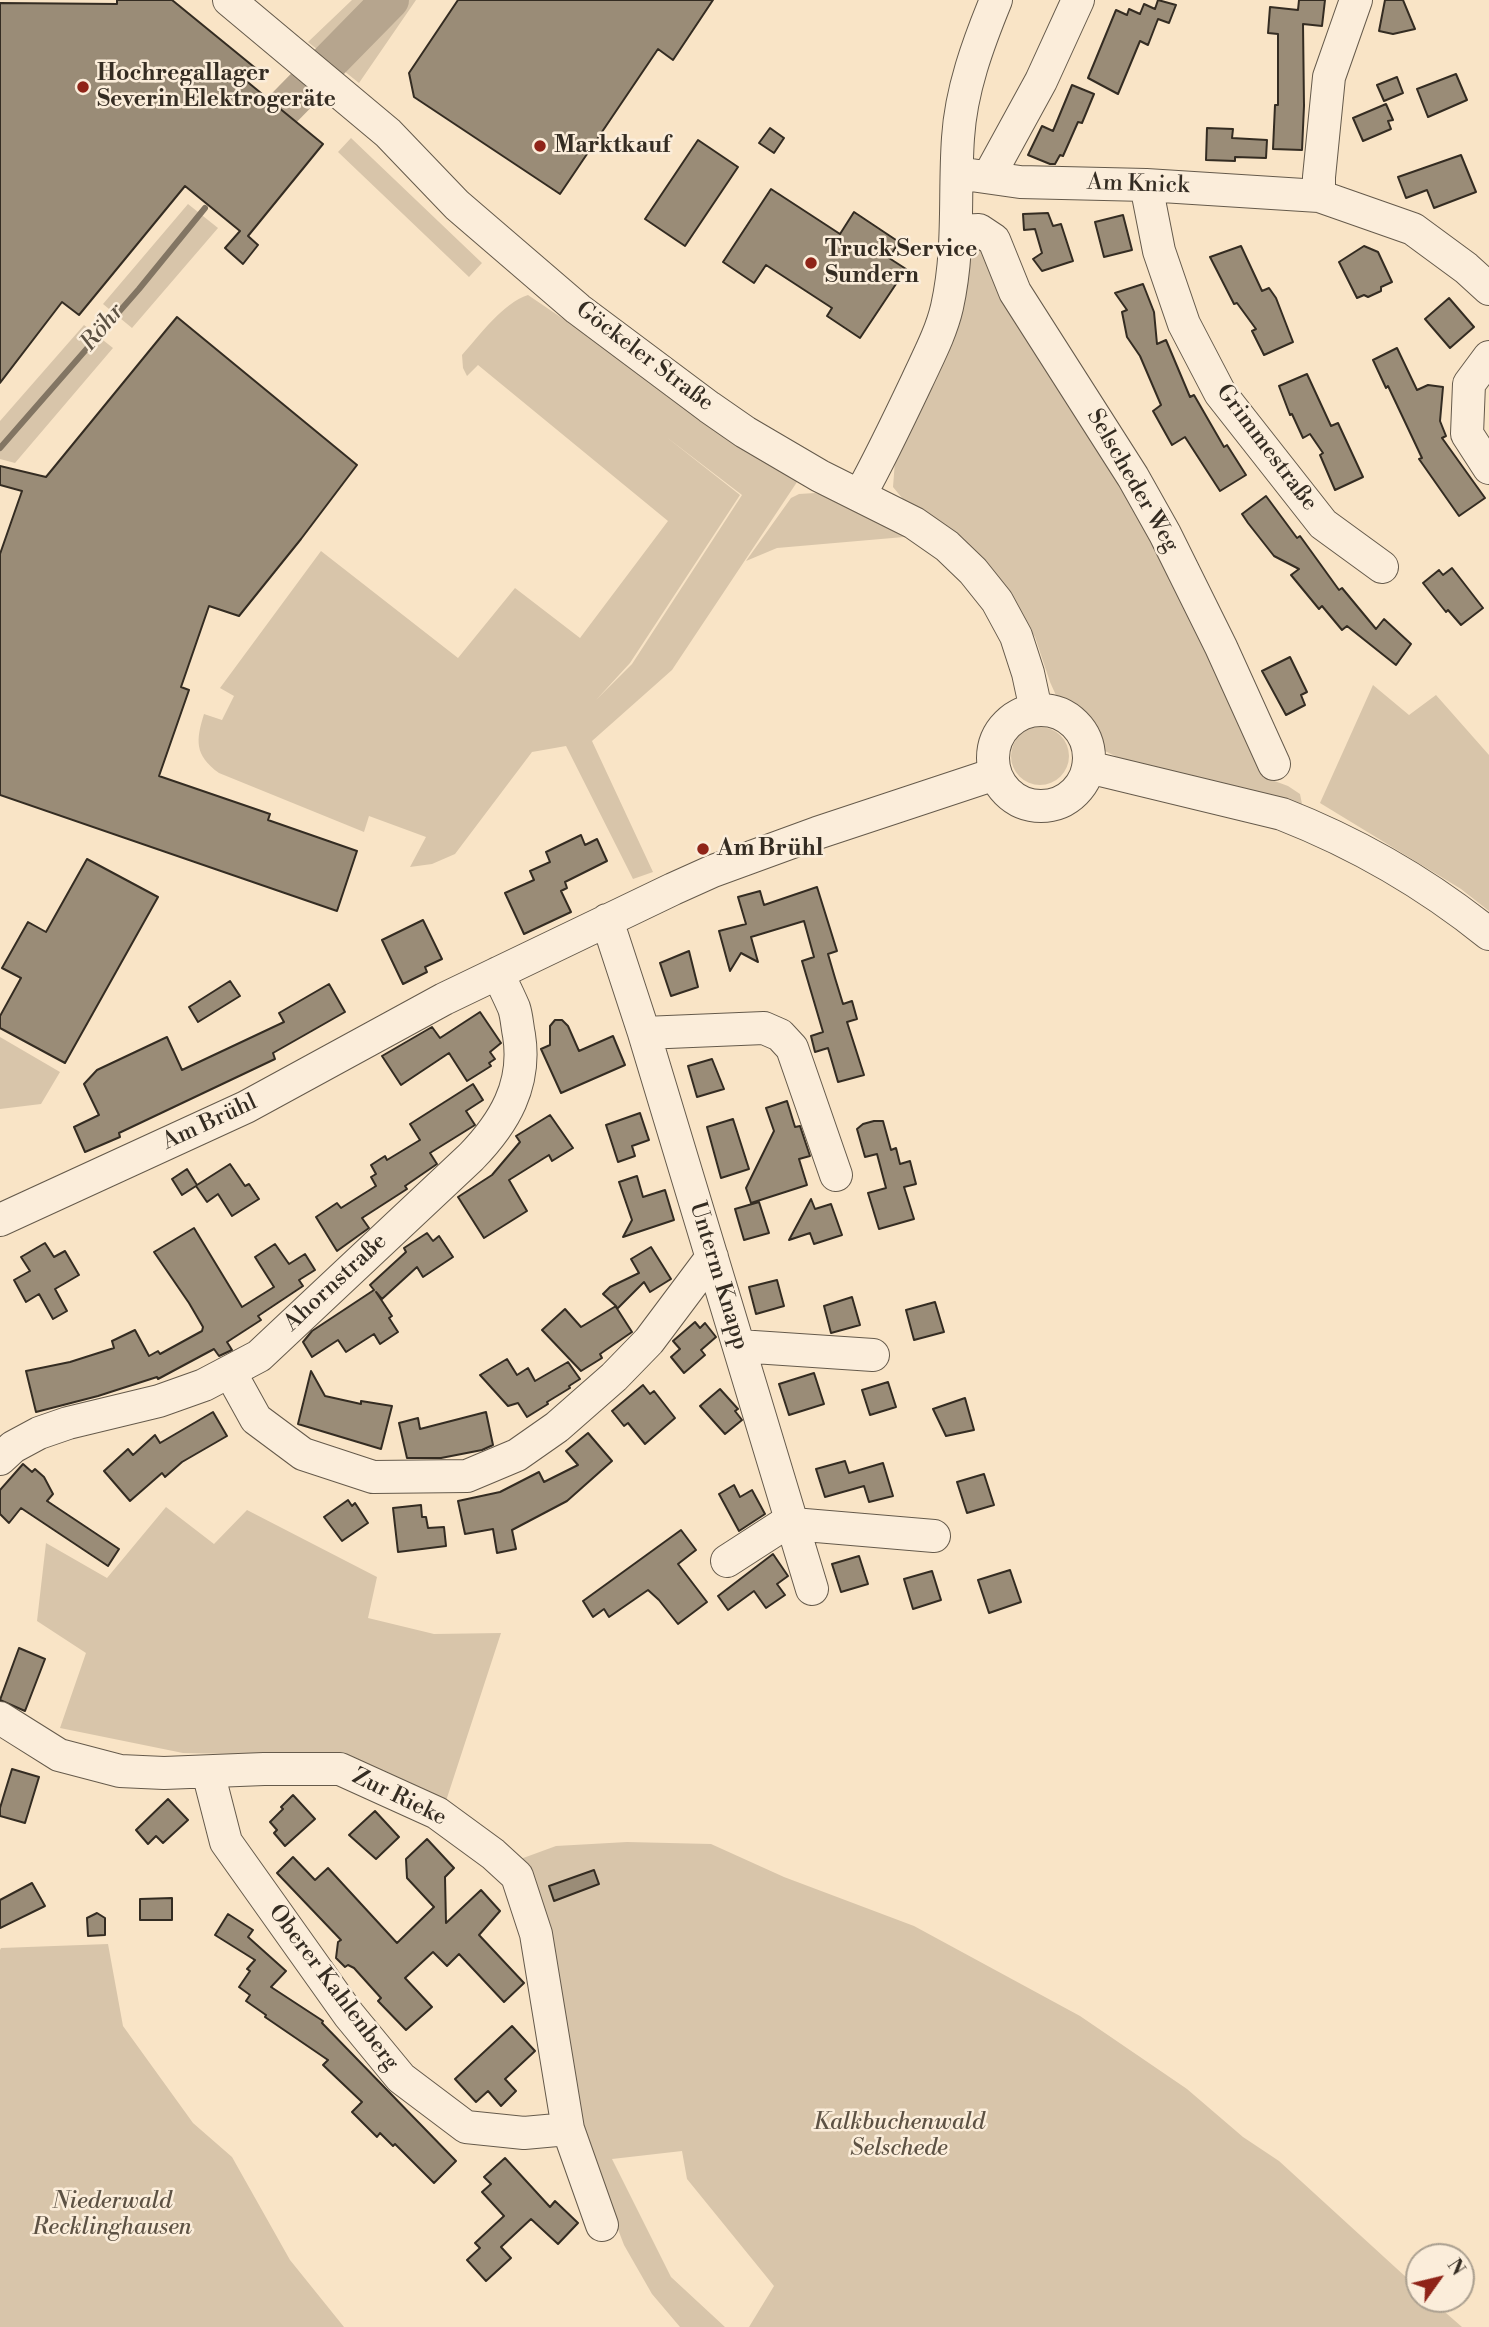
<!DOCTYPE html>
<html>
<head>
<meta charset="utf-8">
<style>
	body { margin:0 }
	#map { position:relative; width:1489px; height:2327px; overflow:hidden; background:#f9e4c6; font-family:"Libre Bodoni",serif }
	canvas { display:block }
	.north { position:absolute; left:1405px; top:2243px; width:70px; height:70px; box-sizing:border-box; background:#fbedda; border:2px solid #aba090; border-radius:50%; rotate:56deg; font-size:19px; font-weight:700; line-height:28px; text-align:center; color:#342c22 }
	.north::after { content:''; display:block; margin:auto; width:24px; height:32px; background:#8f2418; clip-path:polygon(50% 0,100% 100%,50% 72%,0 100%) }
</style>
</head>
<body>
<div id="map">
<canvas width="1489" height="2327"></canvas>
<div class="north">N</div>
</div>
<script>
const ctx = document.querySelector('canvas').getContext('2d');
ctx.lineJoin = 'round';
function fill(path, color) { ctx.fillStyle = color; ctx.fill(path, 'evenodd'); }
function stroke(path, color, width, dash) { ctx.strokeStyle = color; ctx.lineWidth = width; ctx.lineCap = dash ? 'butt' : 'round'; ctx.setLineDash(dash || []); ctx.stroke(path); }
function drawText(font, color, halo, rows, align = 'center') {
  ctx.font = font + ' "Libre Bodoni",serif'; ctx.lineWidth = 5; ctx.setLineDash([]); ctx.textBaseline = 'middle'; ctx.strokeStyle = halo; ctx.fillStyle = color; for (const [text, x, y, turn = 0] of rows) {
    ctx.save(); ctx.translate(x, y); ctx.rotate((+turn || 0) * Math.PI / 180); ctx.textAlign = isNaN(turn) ? turn : align; if (halo) ctx.strokeText(text, 0, 0); ctx.fillText(text, 0, 0); ctx.restore();
  }
}
const green = new Path2D(`
	M352 0H416L359 83 308 42Z
	M351 138 482 263 469 277 338 152Z
	M188 204 218 228 132 328 103 304Z
	M981 245 1139 515 1269 779 1288 786 1300 794 1302 804 1123 760 1101 749 1081 719 1059 702 1050 682 1035 637 994 577 907 504 893 487 895 461 973 248Z
	M528 295 799 479 672 670 592 741 653 872 633 879 566 746 532 752 455 854 432 864 410 867 426 837 369 816 364 832 219 773C194 755 196 740 204 714L222 720 234 696 220 688 321 551 458 658 515 588 580 638 668 521 478 365 467 376 463 368 462 355C480 335 503 303 528 295ZM665 436 742 495 632 664 596 700 630 663 740 495Z
	M84 325 113 348 15 463 0 459V421Z
	M815 493 835 498 904 537 777 548 746 561 791 498 799 494Z
	M1373 685 1409 715 1436 695 1489 755V911L1461 889 1320 803Z
	M1011 756a29 29 0 1 1 58 0a29 29 0 1 1-58 0Z
	M0 1037 60 1072 41 1104 0 1109Z
	M166 1507 214 1544 247 1510 377 1577 368 1618 434 1634 501 1633 445 1804 332 1756 183 1753 60 1728 86 1653 37 1621 46 1543 107 1578Z
	M627 1842 711 1844 784 1877 914 1926 1080 2016 1187 2089 1243 2137 1279 2161 1419 2289V2299H1430L1462 2327H749L774 2286 687 2179 682 2151 612 2159 671 2277 725 2327H680L652 2294 624 2245 583 2138 515 1861 556 1846Z
	M108 1944 123 2026 193 2123 232 2157 290 2260 344 2327H0V1950L1 1948Z`);
const stream = new Path2D(`
	M0 448 139 289 205 208`);
const river = new Path2D(`
	M282 110 390 0`);
const building = new Path2D(`
	M117 0H172L259 71 239 75 323 144 248 236 258 245 243 264 225 248 240 231 185 186 79 315 62 302 0 383V3L117 4Z
	M458 0H713L673 60 658 49 560 194 414 97 409 73Z
	M1158 0 1176 5 1169 23 1158 19 1148 45 1140 41 1118 94 1088 78 1116 10 1127 15 1129 9 1140 14 1144 4 1155 9Z
	M1299 0H1325L1322 26 1303 24 1304 106 1302 150 1273 149 1275 105H1278V34L1268 33 1270 7 1298 10Z
	M1385 0H1403L1415 29 1393 34 1379 31Z
	M1456 74 1467 100 1428 117 1417 89Z
	M1397 77 1403 93 1384 101 1377 85Z
	M1072 85 1094 94 1082 123 1078 122 1063 156 1060 155 1055 164H1050L1028 155 1042 126 1053 131Z
	M1386 104 1393 120 1388 121 1391 129 1363 141 1353 118Z
	M770 128 784 138 774 153 759 143Z
	M1207 128 1233 129 1232 138 1267 140 1266 158 1235 157V161L1206 160Z
	M698 140 738 167 685 246 645 219Z
	M1461 155 1476 192 1434 208 1427 190 1406 198 1398 177Z
	M771 189 840 234 854 212 899 242 889 258 906 269 860 338 827 316 832 308 766 265 754 283 723 262Z
	M1048 213 1053 226 1061 224 1073 261 1042 271 1033 259 1042 253 1035 229 1024 230 1023 214Z
	M1123 215 1132 250 1104 257 1095 222Z
	M1241 246 1262 291 1269 288 1276 298 1293 342 1264 355 1252 331 1256 329 1237 303 1234 304 1210 257Z
	M1364 246 1378 252 1392 282 1381 287V291L1368 297 1364 295 1357 298 1339 262Z
	M1143 284 1154 312 1157 344 1166 340 1190 397 1194 395 1224 447 1227 445 1246 475 1220 491 1185 437 1172 445 1153 411 1161 405 1140 356 1127 337 1122 312 1127 310 1115 293Z
	M1449 298 1474 327 1450 348 1425 319Z
	M177 317 357 465 301 539 239 616 209 606 181 687 189 690 159 776 270 814 268 820 357 851 337 911 0 795V554L22 491 0 485V466L46 477Z
	M1397 348 1417 390 1428 385 1443 387 1440 421 1446 436 1442 438 1485 498 1459 516 1419 459 1422 458 1388 386 1386 388 1373 360Z
	M1307 374 1331 426 1338 423 1363 477 1335 490 1320 455 1323 453 1310 434 1303 438 1292 414 1290 415 1279 386Z
	M1266 496 1297 538 1300 536 1339 590 1342 588 1376 629 1384 619 1411 644 1396 665 1347 626 1342 630 1322 606 1319 609 1291 575 1299 569 1274 556 1248 523 1242 514Z
	M1452 568 1483 608 1461 625 1448 610 1446 612 1423 583 1439 570 1443 575Z
	M1290 657 1307 692 1301 695 1305 705 1286 715 1262 671Z
	M581 835 585 845 597 839 607 861 565 882 567 888 561 891 571 912 524 934 505 893 534 880 530 871 550 862 546 852Z
	M87 859 158 897 65 1063 0 1028V1016L21 978 2 968 28 922 46 932Z
	M817 887 837 951 828 954 835 978 843 1004 852 1001 857 1019 847 1022 864 1075 838 1082 828 1048 815 1052 811 1036 823 1032 802 961 814 957 804 921 751 937 758 962 741 953 730 971 719 931 746 924 738 897 760 891 764 905Z
	M423 920 442 959 425 967 427 972 403 984 382 940Z
	M689 951 698 987 671 996 660 963Z
	M230 981 240 996 198 1022 189 1007Z
	M329 984 345 1012 273 1053 275 1059 119 1133 120 1137 85 1152 74 1127 99 1115 84 1084 97 1070 167 1037 182 1070 284 1022 279 1013Z
	M480 1012 501 1043 490 1052 495 1059 489 1063 491 1066 467 1081 449 1053 401 1085 382 1056 432 1027 440 1038Z
	M555 1020H562L568 1026 579 1051 613 1036 625 1065 561 1093 541 1049 550 1045V1026Z
	M712 1059 724 1089 697 1097 688 1066Z
	M473 1084 483 1100 466 1111 475 1125 430 1153 437 1164 405 1186 407 1189 362 1218 369 1228 337 1251 316 1217 337 1203 341 1208 376 1186 371 1177 376 1174 371 1165 385 1156 387 1160 420 1140 410 1124Z
	M787 1101 795 1127 800 1126 810 1156 799 1159 807 1185 751 1203 746 1188 774 1131 766 1108Z
	M640 1113 649 1140 632 1146 635 1156 618 1162 606 1125Z
	M550 1115 573 1148 552 1161 549 1155 509 1180 527 1211 484 1238 458 1197 492 1175 520 1142 516 1136Z
	M733 1119 749 1169 721 1178 707 1127Z
	M874 1121H883L891 1150 896 1148 900 1164 910 1161 916 1184 904 1187 914 1219 879 1229 868 1193 886 1188 877 1154 865 1157 857 1129 863 1124Z
	M230 1164 245 1186 249 1184 259 1199 232 1216 218 1194 207 1202 196 1186 182 1195 172 1179 187 1169 197 1185Z
	M637 1176 643 1197 665 1190 674 1220 623 1237 632 1220 619 1182Z
	M811 1199 815 1209 831 1204 842 1235 814 1244 810 1233 789 1240Z
	M759 1202 769 1233 744 1240 735 1209Z
	M194 1228 242 1307 274 1287 255 1257 275 1244 289 1264 305 1254 315 1270 299 1280 303 1286 258 1316 261 1320 227 1342 232 1350 219 1356 214 1349 158 1379 157 1377 98 1396 36 1412 26 1371 70 1362 114 1348 112 1341 135 1330 149 1356 158 1351 160 1354 202 1331 203 1327 189 1303 154 1252Z
	M427 1233 433 1241 439 1236 453 1257 423 1277 417 1267 382 1299 376 1292 392 1316 389 1318 398 1332 380 1344 374 1334 346 1352 338 1340 312 1357 303 1342 312 1331 374 1290 370 1285 406 1252 404 1248Z
	M45 1243 54 1257 65 1251 79 1275 55 1289 67 1311 53 1319 39 1294 26 1302 14 1280 30 1271 21 1257Z
	M651 1247 671 1279 650 1292 644 1282 618 1308 616 1307 632 1332 600 1354 602 1358 581 1371 542 1330 565 1309 581 1327 616 1306 603 1294 610 1287 639 1273 631 1259Z
	M777 1280 784 1306 756 1314 749 1287Z
	M852 1297 860 1325 831 1333 824 1306Z
	M935 1302 944 1332 914 1340 906 1310Z
	M695 1322 700 1328 705 1323 716 1337 701 1350 705 1355 684 1373 671 1357 680 1349 673 1341Z
	M507 1359 517 1375 528 1368 535 1381 568 1362 580 1379 569 1386 570 1388 547 1402 548 1404 527 1417 518 1403 508 1406 480 1375Z
	M311 1371 325 1396 361 1404V1401L392 1406 381 1449 298 1424Z
	M814 1373 824 1404 789 1415 779 1384Z
	M888 1382 896 1407 870 1415 862 1390Z
	M643 1385 650 1394 654 1391 675 1418 645 1444 628 1423 624 1426 612 1411Z
	M720 1389 738 1409 735 1411 742 1420 725 1434 700 1406Z
	M965 1398 974 1430 946 1436 933 1409Z
	M213 1412 227 1436 182 1462 165 1477 162 1473 130 1501 104 1471 128 1449 133 1455 155 1435 160 1443Z
	M486 1412 493 1445 482 1450 441 1458H407L399 1423 418 1418 420 1429Z
	M588 1433 612 1461 567 1501 512 1530 516 1549 497 1553 493 1529 465 1534 458 1501 500 1492 539 1472 544 1482 578 1465 566 1451Z
	M845 1461 849 1473 883 1463 893 1496 869 1502 864 1486 825 1497 816 1469Z
	M23 1464 32 1472 35 1469 44 1477 53 1494 47 1501 119 1549 108 1566 21 1508 9 1523 0 1514V1490Z
	M984 1474 994 1505 967 1513 957 1482Z
	M734 1485 740 1497 752 1490 765 1514 739 1531 719 1494Z
	M348 1500 352 1506 355 1503 368 1523 342 1541 324 1517Z
	M421 1505 422 1517H426L428 1528 444 1527 446 1546 398 1552 393 1508Z
	M681 1530 696 1550 678 1564 707 1602 678 1624 659 1600 648 1590 609 1617 604 1609 593 1617 583 1601Z
	M773 1554 788 1576 777 1584 785 1595 766 1608 754 1591 728 1610 718 1596Z
	M859 1556 868 1584 841 1592 832 1564Z
	M1010 1570 1021 1602 989 1613 978 1580Z
	M932 1571 941 1600 913 1609 904 1579Z
	M19 1648 45 1659 25 1711 0 1700Z
	M12 1769 39 1777 25 1823 0 1816V1808Z
	M293 1795 315 1819 285 1846 274 1833 277 1830 270 1822 283 1809 281 1807Z
	M168 1799 188 1820 163 1843 156 1836 148 1844 136 1830Z
	M375 1811 399 1837 376 1859 349 1835Z
	M427 1839 454 1868 445 1877 446 1923 481 1890 500 1911 479 1935 524 1983 504 2002 459 1954 447 1966 433 1952 405 1978 432 2007 406 2030 378 2001 381 1998 354 1968 348 1965 345 1967 336 1958 338 1942 341 1940 277 1873 293 1857 315 1880 328 1868 397 1943 434 1907 407 1878 406 1859Z
	M594 1870 599 1884 554 1901 549 1886Z
	M32 1883 45 1906 0 1928V1900Z
	M172 1898V1920H140V1899Z
	M97 1913 105 1918V1935L88 1936 87 1918Z
	M228 1914 253 1930 248 1937 286 1971 271 1987 323 2021 322 2023 456 2161 434 2183 395 2144 393 2146 380 2133 377 2137 352 2112 362 2102 323 2065 328 2060 265 2017 266 2015 246 2001 250 1995 239 1987 250 1971 247 1969 255 1960 215 1935Z
	M512 2026 535 2051 505 2079 516 2091 501 2106 488 2091 476 2102 455 2079Z
	M505 2158 550 2207 555 2201 578 2223 558 2244 531 2219 501 2247 511 2258 486 2281 467 2260 480 2248 475 2243 504 2216 482 2192 491 2184 484 2177Z`);
const minor = new Path2D(`
	M229 0 388 133 457 205 578 309 709 407 745 432 820 476 914 523 947 546 973 571 997 601 1016 636 1028 673 1036 710
	M957 173 1020 182 1146 185 1319 196 1413 229 1466 268 1489 289
	M989 176 1041 81 1078 0
	M1146 185 1159 251 1184 324 1220 393 1323 524 1382 567
	M1319 196V177L1329 77 1356 0
	M957 231 979 230 994 240 1015 292 1133 477 1165 534 1221 647 1274 764
	M1489 357 1469 384 1467 434 1489 468
	M860 495C881 457 899 419 917 381 928 357 941 333 947 307 960 248 954 196 958 138 961 90 978 44 996 0
	M993 758a48 48 0 1 1 96 0a48 48 0 1 1-96 0Z
	M1088 767 1282 814C1356 843 1427 884 1489 934
	M607 920 644 1033 812 1589
	M644 1033 764 1028 780 1035 792 1048 836 1175
	M0 1220 246 1107 444 999 673 889 713 871 817 833 995 774
	M739 1346 873 1355
	M230 1372 256 1419 303 1454 373 1477 467 1476 517 1455 557 1427 614 1377 649 1341 712 1257
	M0 1459 13 1447 39 1433 68 1423 159 1401 204 1385 259 1356 471 1157C504 1123 527 1085 519 1035 517 1026 517 1017 514 1008 509 996 503 985 498 973
	M793 1524 934 1536
	M727 1561 792 1519
	M0 1718 59 1755 120 1771 164 1773 264 1769H340L437 1813 493 1854 517 1876 536 1934 568 2129 602 2225
	M208 1772 226 1842 349 2015 401 2078 466 2127 524 2133 568 2129`);
const markers = [
	[83,87,7,"#8f2418"],
	[540,146,7,"#8f2418"],
	[811,263,7,"#8f2418"],
	[703,849,7,"#8f2418"]
];
const poiNames = [
	["Hochregallager",97,74],
	["Severin Elektrogeräte",97,100],
	["Marktkauf",554,146],
	["Truck Service",825,250],
	["Sundern",825,276],
	["Am Brühl",717,849]
];
const streetNames = [
	["Am Knick",1138,185,2],
	["Göckeler Straße",644,357,37],
	["Grimmestraße",1266,448,53],
	["Selscheder Weg",1132,481,60],
	["Am Brühl",210,1123,-25],
	["Unterm Knapp",718,1276,73],
	["Ahornstraße",336,1283,-43],
	["Zur Rieke",399,1798,26],
	["Oberer Kahlenberg",333,1988,53]
];
const parkNames = [
	["Kalkbuchenwald",899,2123],
	["Selschede",899,2149],
	["Niederwald",112,2202],
	["Recklinghausen",112,2228]
];
const waterNames = [
	["Röhr",103,328,-50]
];
fill(green, '#d8c5aa');
stroke(stream, '#827563', 6);
stroke(river, '#b6a58e', 38);
fill(building, '#9a8c77');
stroke(building, '#342c22', 2);
stroke(minor, '#655a4b', 34);
stroke(minor, '#fbedda', 32);
for (const [x, y, r, color] of markers) { const dot = new Path2D(); dot.arc(x, y, r, 0, 2 * Math.PI); ctx.fillStyle = color; ctx.fill(dot); stroke(dot, '#fbedda', 2.5); }
drawText('bold 23px', '#342c22', '#fbedda', poiNames, 'left');
drawText('23px', '#342c22', '#fbedda', streetNames);
drawText('italic 23px', '#5d5244', '#fbedda', parkNames);
drawText('italic 24px', '#5b5042', '#fbedda', waterNames);
</script>
</body>
</html>
